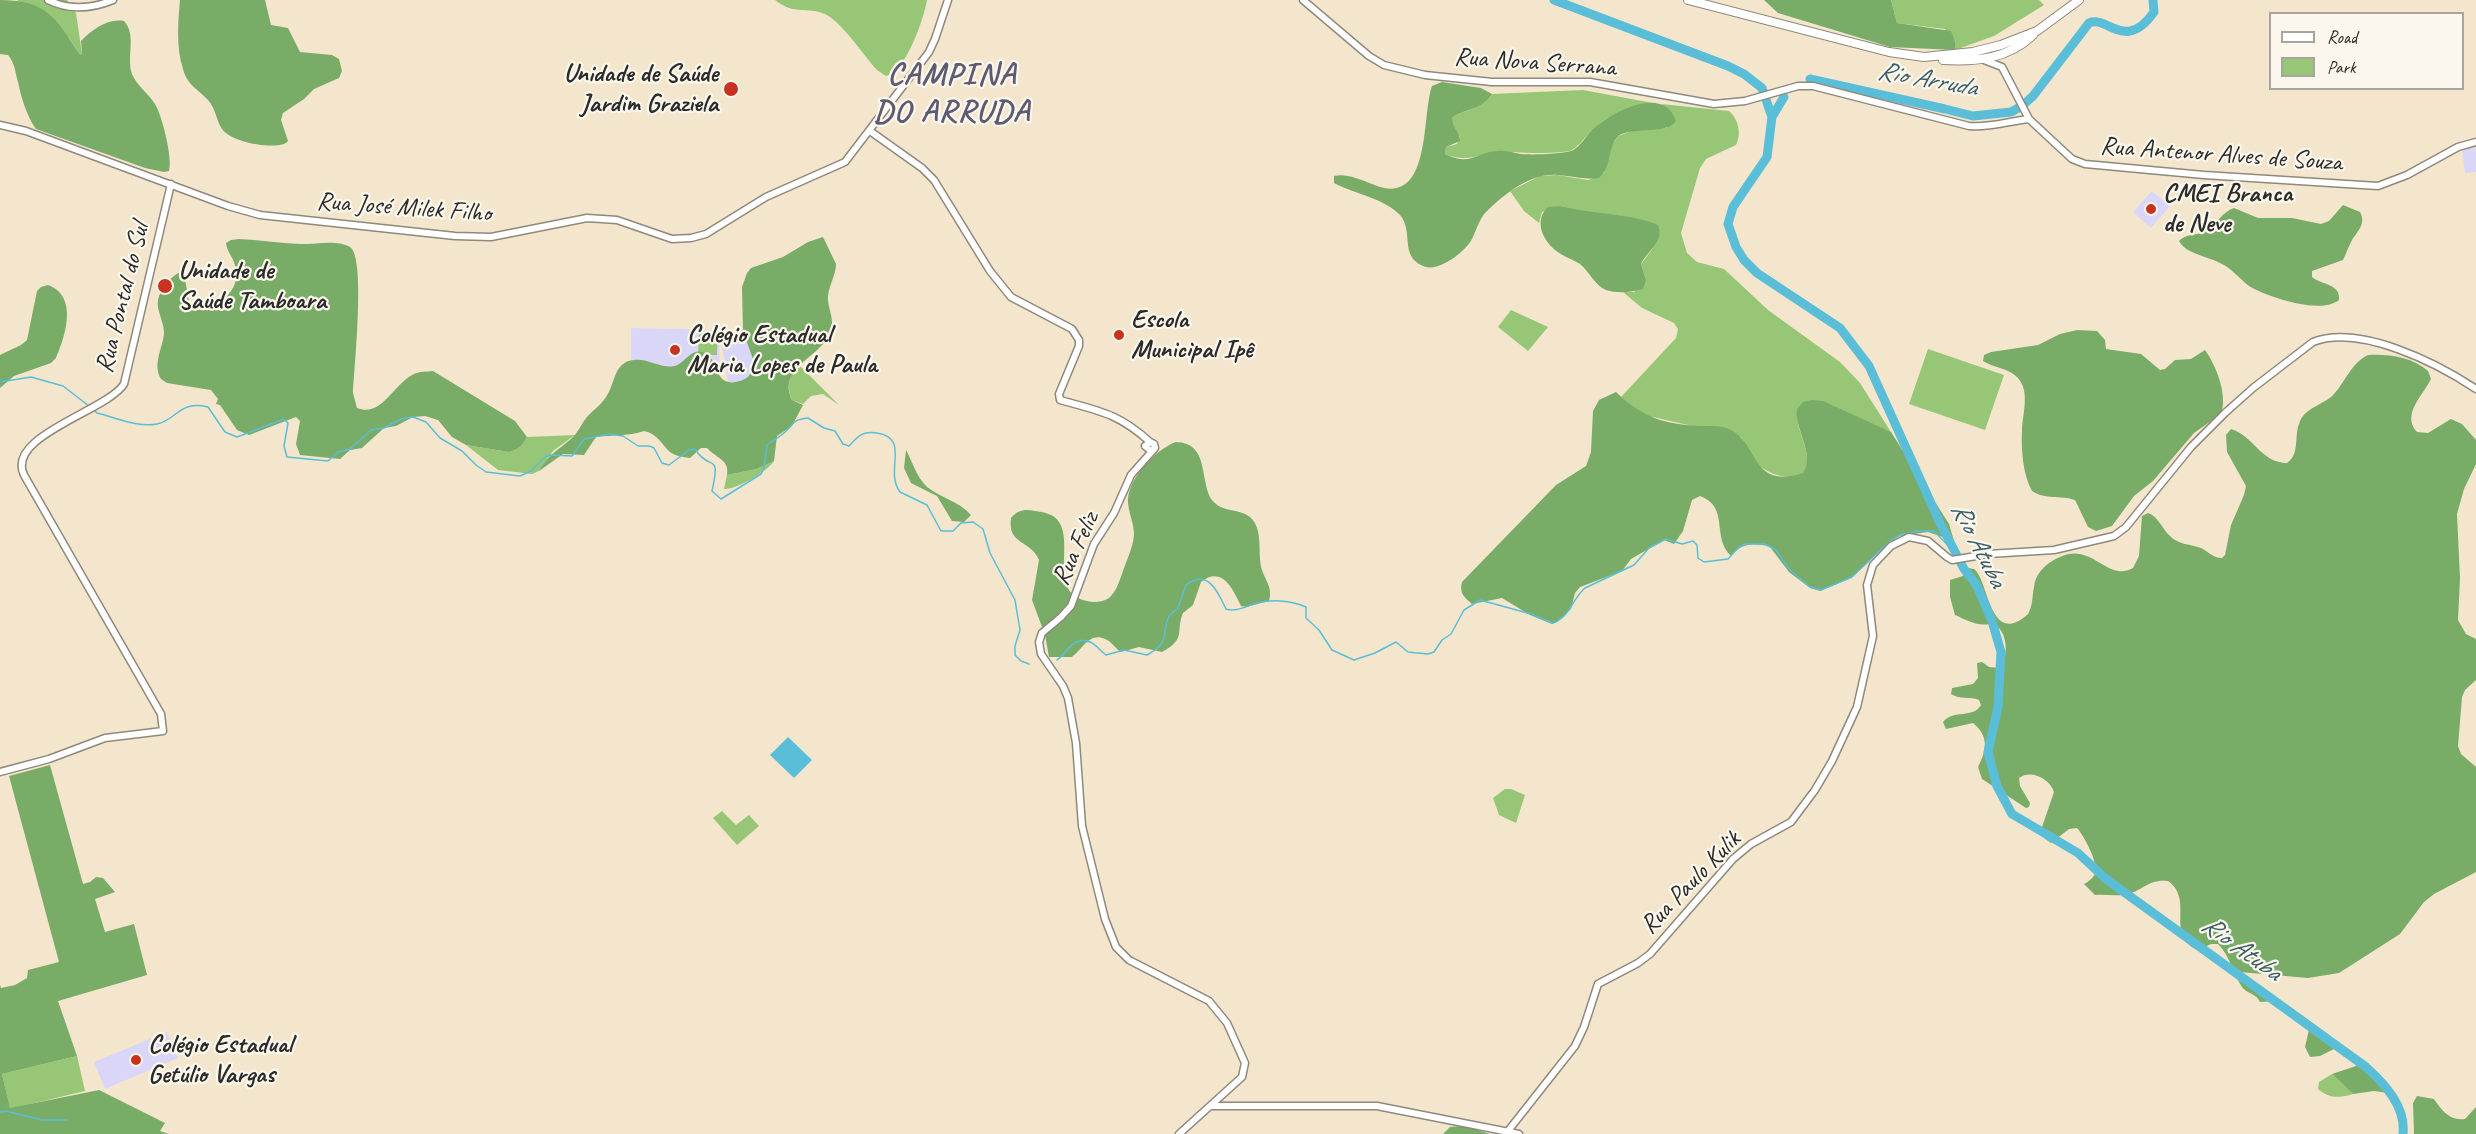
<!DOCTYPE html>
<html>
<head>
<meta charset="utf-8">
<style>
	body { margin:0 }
	#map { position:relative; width:2476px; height:1134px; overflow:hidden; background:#f3e6cc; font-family:Caveat,sans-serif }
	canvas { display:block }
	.legend { position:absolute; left:2269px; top:12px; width:195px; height:78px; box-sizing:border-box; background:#fbf7ec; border:2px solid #a8a59f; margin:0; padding:8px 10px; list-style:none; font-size:18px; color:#2b2b2b }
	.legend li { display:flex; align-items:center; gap:12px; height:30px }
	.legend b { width:30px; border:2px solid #a8a59f }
</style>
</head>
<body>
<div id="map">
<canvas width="2476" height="1134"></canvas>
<ul class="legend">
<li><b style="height:8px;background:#fff"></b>Road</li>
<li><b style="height:16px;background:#97c776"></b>Park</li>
</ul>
</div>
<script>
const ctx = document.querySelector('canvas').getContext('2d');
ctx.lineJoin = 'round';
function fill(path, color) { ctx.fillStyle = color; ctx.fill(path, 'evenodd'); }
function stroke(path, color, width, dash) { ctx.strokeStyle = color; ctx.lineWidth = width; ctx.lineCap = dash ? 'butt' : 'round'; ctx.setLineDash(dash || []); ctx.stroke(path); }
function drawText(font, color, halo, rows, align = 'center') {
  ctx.font = font + ' Caveat,sans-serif'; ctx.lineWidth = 4.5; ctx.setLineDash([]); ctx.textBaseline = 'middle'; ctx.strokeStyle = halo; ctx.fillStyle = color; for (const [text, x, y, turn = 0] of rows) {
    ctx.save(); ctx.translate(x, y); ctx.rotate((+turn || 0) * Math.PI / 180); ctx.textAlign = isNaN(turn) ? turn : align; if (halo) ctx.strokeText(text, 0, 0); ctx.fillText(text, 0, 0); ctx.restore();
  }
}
const built = new Path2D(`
	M2476 148V172L2465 173 2462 150Z
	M2152 191 2170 206 2151 228 2133 212Z
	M754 327 763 380 729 386 720 335 719 371 631 369V328L720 330V333Z
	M167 1032 178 1058 105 1089 94 1062Z`);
const green = new Path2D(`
	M17 0H67L76 13 82 54 80 56 69 38Z
	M775 0H927C924 18 906 72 886 76L877 70C864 56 842 22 825 14 806 6 795 16 775 0Z
	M1891 0H2039L2044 5 1994 36 1955 50V42L1945 29 1897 23Z
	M1583 90 1653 103C1632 105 1607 115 1591 131 1584 138 1580 146 1570 151 1549 154 1530 153 1509 152 1484 150 1471 165 1445 154L1446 147 1457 144 1460 137 1452 126V118C1464 109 1484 109 1492 94Z
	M1661 104 1729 111C1738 119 1742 133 1736 145L1706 159 1700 168 1681 233 1687 253 1697 262 1724 269 1768 310 1840 362 1860 383 1891 432 1860 420 1831 405 1812 400 1798 424C1801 437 1809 452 1807 465 1803 486 1768 475 1759 465 1751 458 1747 446 1741 437L1648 416 1637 411 1621 397 1676 338 1678 329 1674 323 1642 308 1623 292H1634L1646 280 1641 264 1653 248 1633 219 1617 215 1584 213 1561 206 1542 212 1539 223 1524 211 1510 191 1540 176 1557 175 1588 180 1604 173 1611 147 1618 136 1634 130 1667 128V108Z
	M1511 310 1548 327 1528 351 1498 327Z
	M699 331H718L717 355H698Z
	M1928 349 2004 375 1985 430 1909 404Z
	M799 365 839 405 823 394 811 396 803 404 792 400C786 387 789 375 799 365Z
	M575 435 553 451 539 471 532 474 498 470 466 445 509 452C518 450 523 445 527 437Z
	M774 461C768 471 736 490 724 489L727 475 757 469Z
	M1505 789H1511L1525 795 1516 823 1499 815 1493 798Z
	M722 811 736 825 749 815 759 826 737 845 713 818Z
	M77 1056 85 1091 10 1109 2 1074Z
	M2332 1074 2353 1094C2339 1098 2330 1099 2318 1089L2319 1082Z`);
const forest = new Path2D(`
	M0 0C48 0 56 19 80 55L82 54 81 41C92 30 107 18 124 21 137 35 126 57 132 74 137 86 148 93 155 104 162 115 173 159 169 171L164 172 145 168 36 129C27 117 21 97 18 82 15 72 15 63 8 55L0 54Z
	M180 0H265L271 25 288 28 300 52 332 55 339 59 342 71 339 78 314 89 304 99 283 113 281 120 288 141 286 143C272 150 231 142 222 129 216 120 216 109 208 100 198 89 187 85 183 69 176 48 178 21 180 0Z
	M1764 0H1891L1897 23 1951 31 1955 42V50L1890 47 1778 13Z
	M1442 82 1481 88 1492 94C1483 110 1465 108 1452 118 1452 128 1460 132 1460 141L1446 147 1445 154C1472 167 1475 152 1498 151 1506 150 1513 153 1521 154 1532 155 1560 154 1571 151 1581 147 1586 135 1594 128 1613 112 1664 84 1676 121 1668 135 1633 126 1618 136 1607 149 1612 167 1599 178 1585 180 1573 176 1558 175 1530 173 1506 193 1487 211 1479 219 1477 229 1472 239 1465 252 1438 273 1423 266 1399 256 1414 231 1400 215 1384 198 1354 194 1334 183V176C1350 172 1368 184 1384 188 1431 197 1422 113 1432 86Z
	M2343 205 2360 212C2367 225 2356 232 2351 242 2348 248 2346 254 2343 260L2312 271V277C2322 285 2341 284 2339 300 2321 315 2267 297 2249 286 2239 278 2231 268 2220 263 2207 256 2186 254 2179 241 2186 233 2199 236 2207 230 2218 223 2222 212 2234 208L2258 218H2292L2321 224 2329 221Z
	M1561 206C1593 215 1627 212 1658 225 1665 241 1647 251 1641 264L1646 280 1643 289C1632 292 1618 294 1606 290 1595 286 1589 271 1580 264 1572 259 1562 256 1555 250 1542 239 1534 220 1548 207Z
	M823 237 836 264C836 275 829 285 828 296 827 309 836 319 830 333 820 358 777 367 792 400L803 405 792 426 777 436 774 461 757 469 727 475C730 460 716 458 707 448H701L690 458C684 457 675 456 670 452 662 445 657 433 644 431 632 436 611 435 596 437L584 455 563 454 539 471C550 453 556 452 571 439 578 433 581 424 587 417 593 410 601 405 606 397 616 383 613 362 634 360 648 358 661 369 674 366 685 364 691 346 705 353 720 360 713 389 740 381 748 379 752 373 755 365L743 331 742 287 747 273 751 268 783 257 808 242Z
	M239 239C259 240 279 243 299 244 314 245 336 239 350 247 366 256 354 371 353 393L357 408C382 418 394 383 414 374 420 371 426 372 433 371L515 421 527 437C523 445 518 450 509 452L466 445 452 437 438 420 425 416 413 417 396 426 384 428 362 448 350 450 340 459 300 455 296 444 300 421 296 417 249 435 237 430 220 405 216 404 218 399 211 390 167 383 161 379C152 364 163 348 164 333 164 321 156 310 158 300 160 289 169 279 178 273L184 274 190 307C199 312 203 310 212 306 228 299 241 284 235 265 233 257 227 252 226 243L231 240Z
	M48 285C78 296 66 335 56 358L51 363 14 376 0 388V355L21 345 27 340 37 291 41 287Z
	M2077 330 2097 331 2105 340 2106 349 2141 354 2160 370 2165 369 2175 360 2191 359 2205 350C2216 365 2228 395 2221 414L2194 433 2153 481 2134 496 2112 526 2096 531 2088 527 2075 500C2061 495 2045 500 2032 491 2023 475 2021 450 2022 431 2022 415 2031 391 2017 377 2008 368 1994 368 1983 361L1984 355 1991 352 2038 345 2060 334Z
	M2368 355C2389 354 2412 357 2428 371L2431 379C2423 395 2401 415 2417 432L2428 433 2451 419 2462 424 2476 440V464L2464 489 2457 514 2460 578 2458 620 2466 634 2476 639V680L2465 690 2462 697 2458 746 2461 754 2476 767V872L2434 894 2424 902 2400 934 2339 973 2308 978 2240 972 2238 975 2240 979 2275 1001 2260 1002C2256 993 2247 994 2242 987 2233 973 2230 956 2218 944H2211L2198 950C2164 936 2195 900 2168 881 2148 879 2144 890 2128 894 2117 897 2106 894 2095 895L2084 884C2088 882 2093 878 2095 874 2099 863 2084 836 2077 828L2069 829 2051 843 2044 838 2042 827 2054 792C2050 779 2031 769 2019 778L2020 786 2030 803 2029 807 2026 808 1982 779 1978 767C1987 750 1989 736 1973 723L1946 729 1943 722C1954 709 1973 719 1981 705L1979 700C1970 696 1960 700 1951 694L1952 688 1973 684 1978 678 1977 663 1982 662 1989 667 2000 668C2009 654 2008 632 1993 623 1979 628 1967 620 1955 615L1950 597V580L1963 576 1967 568 1974 569C1989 580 1989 649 2028 614 2033 605 2032 597 2034 587 2036 569 2053 558 2069 554 2095 549 2109 581 2133 568L2139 556 2142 516 2148 513C2159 517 2162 529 2170 536 2179 545 2190 544 2201 548 2209 552 2213 558 2222 558L2225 555 2231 525 2244 495 2246 486 2227 452 2226 435 2231 429C2254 436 2261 463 2287 463 2300 454 2294 437 2299 424 2304 407 2323 406 2334 394 2346 381 2351 363 2368 355Z
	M1616 392C1642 417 1663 424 1699 426 1709 426 1722 425 1731 430 1759 444 1751 490 1803 473 1816 455 1794 429 1797 409L1803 402 1812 400 1823 401 1891 432 1949 524 1954 541 1928 532 1899 536 1889 542 1851 578 1820 591 1810 588 1789 572 1770 547C1755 542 1741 543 1731 556 1711 537 1730 507 1700 496L1692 500 1683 531 1674 544 1664 540 1631 559 1622 571 1580 587 1575 593 1571 609 1557 622 1552 624 1530 615 1502 598 1472 604C1464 597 1459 593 1462 582L1556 485 1586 466 1591 452 1593 411 1599 400Z
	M1176 442C1210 443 1199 481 1212 500 1222 513 1239 508 1250 517 1264 529 1257 554 1262 570 1266 582 1273 588 1269 601L1246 607 1241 606C1233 589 1222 565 1201 582L1193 605 1183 613C1175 633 1187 638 1162 652L1139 647 1121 652C1115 648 1111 641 1105 639 1089 632 1083 649 1072 657H1049L1045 635 1032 600 1039 560C1031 540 1007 545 1011 518 1018 510 1025 509 1035 511 1044 512 1054 514 1059 522 1074 545 1048 593 1087 601 1094 603 1103 602 1109 598 1116 592 1119 582 1122 574 1126 561 1133 548 1134 535 1134 523 1129 514 1128 503 1126 480 1156 449 1176 442Z
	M906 450C913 463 916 476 927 487 941 498 959 501 971 515L964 522 952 521 937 496 911 483 904 468Z
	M50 765 83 884 90 882 96 877 103 878 115 892 95 899 105 932 134 924 147 975 58 1001 77 1056 2 1074 10 1108 99 1090 165 1123 160 1131 169 1134H0V985L1 988 15 985 27 978 28 970 59 962 9 776Z
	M2310 1025 2340 1046 2320 1056 2310 1057 2305 1047Z
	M2358 1059 2373 1072 2388 1093 2374 1091 2353 1094 2332 1074 2356 1066Z
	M2417 1096 2434 1099C2442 1111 2450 1121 2465 1119L2476 1107V1134H2414L2413 1103Z
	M1464 1126 1490 1134H1443L1450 1127Z`);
const water = new Path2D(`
	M788 737 812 760 794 778 770 755Z`);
const stream = new Path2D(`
	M0 382 31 377 63 386 89 406
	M93 409 97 413C114 417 139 428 157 424 177 420 179 400 208 407L225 432 237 437 284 419 288 423 284 446 287 457 328 461 338 452 350 449 371 430 384 428 401 419 413 417 426 422 440 438 462 451 476 465 486 472 520 476 531 471 545 457 551 455 572 456 584 439 610 434 623 436 638 446H649L654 448 662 463 669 465 689 450 695 449C710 473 721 450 712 491L721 499 761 474 764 468 767 445C772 441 778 438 784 433 795 424 790 420 808 418L824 428 835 431 843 444 849 446C858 436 862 431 877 433 911 438 884 471 900 492L927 505 941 531H953L961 523 973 522 983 529 990 553 1015 600 1020 630 1015 646V655L1021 661 1029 664
	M1057 660C1068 652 1074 635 1090 642 1096 644 1100 651 1106 655L1124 650 1147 655C1172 641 1160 636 1169 616L1178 608 1186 585C1208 568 1218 592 1226 609 1236 612 1244 607 1254 604 1270 599 1291 600 1306 607V618L1319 630 1332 650 1354 660 1375 653 1396 642 1408 652 1428 654 1434 652 1442 640 1451 634 1464 610 1480 600 1531 614 1553 623C1570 617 1572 599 1585 588L1634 565 1649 548 1666 539 1682 544 1693 541 1697 545 1698 558 1704 562 1728 559 1738 548 1745 544H1765L1776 550 1790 570 1810 587 1821 590 1852 577 1890 541 1900 535 1917 531H1934L1958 556
	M0 1112 6 1111 42 1120H67`);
const river = new Path2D(`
	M1554 0 1728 66 1744 74 1762 88 1772 117 1767 157 1733 207 1728 224 1736 247 1744 260 1757 273 1840 328 1869 366 1940 523 1964 569 1976 584 1992 621 2001 652 1998 707 1988 752 1997 786 2012 814 2078 853 2106 879 2366 1067C2385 1084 2406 1107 2403 1134
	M1810 79 1945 109 1973 116 2011 112 2022 106 2033 96 2089 23C2108 15 2125 53 2154 12L2153 0
	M1772 117 1784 97`);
const secondary = new Path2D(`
	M48 0C70 11 91 9 113 0
	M1303 0 1369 56 1384 65 1425 75 1492 82H1590L1714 104 1745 101 1798 86H1813L1969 126C1990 128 2009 121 2029 119
	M1984 60 2002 67 2029 119 2072 159 2085 164 2204 175 2378 186 2407 175 2458 147 2476 142
	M0 125 26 131 228 206 260 215 455 236 491 237 587 218 617 220 672 239 691 238 706 234 766 197 845 162 929 52 935 39 948 0
	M870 131 922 168 934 180 990 271 1011 297 1072 329 1079 340V346L1059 394 1060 400C1099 411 1118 413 1150 442
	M1151 451 1145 446 1150 442 1154 444 1155 448 1131 475 1114 513 1094 544 1071 606 1061 617 1042 633 1039 642 1041 654 1063 686 1068 698 1076 743 1082 826 1105 919 1116 947 1129 960 1209 1001 1227 1023 1245 1063 1242 1077 1179 1134
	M0 772 49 759 105 738 163 731 161 714 24 475C5 436 107 411 124 384L171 184
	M1210 1106H1377L1519 1134
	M1508 1131 1575 1046 1584 1027 1598 984 1638 963 1650 954 1733 859 1751 844 1791 822 1815 790 1832 761 1857 707 1873 636 1867 585 1873 565 1891 546 1909 537 1928 541 1947 557 1952 560 1988 554 2054 550 2114 536 2126 527 2191 447 2225 413 2253 388 2313 342C2360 324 2437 363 2476 389`);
const highway = new Path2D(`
	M1688 0 1889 52 1924 57 1973 52 2001 45 2037 31 2079 0
	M1943 60C1976 62 2008 59 2033 35`);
const markers = [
	[731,89,8,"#c8321e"],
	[2151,209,6,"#c8321e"],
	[165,286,8,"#c8321e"],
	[1119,335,6,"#c8321e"],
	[675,350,6,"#c8321e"],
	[136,1060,6,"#c8321e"]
];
const streetNames = [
	["Rua Nova Serrana",1535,63,4],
	["Rua Antenor Alves de Souza",2221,155,4],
	["Rua José Milek Filho",404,208,4],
	["Rua Pontal do Sul",123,298,-76],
	["Rua Feliz",1076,549,-65],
	["Rua Paulo Kulik",1691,883,-46]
];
const poiNames = [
	["Unidade de Saúde",718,74,"right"],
	["Jardim Graziela",718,104,"right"],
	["CMEI Branca",2163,194],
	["de Neve",2163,224],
	["Unidade de",178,271],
	["Saúde Tamboara",178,301],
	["Escola",1131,320],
	["Municipal Ipê",1131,350],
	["Colégio Estadual",687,335],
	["Maria Lopes de Paula",687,365],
	["Colégio Estadual",148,1045],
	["Getúlio Vargas",148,1075]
];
const waterNames = [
	["Rio Arruda",1927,80,10],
	["Rio Atuba",1978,545,63],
	["Rio Atuba",2241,949,36]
];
const districtNames = [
	["CAMPINA",952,76],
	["DO ARRUDA",952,113]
];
fill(built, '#dad6f7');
fill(green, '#97c776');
fill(forest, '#79ac67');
fill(water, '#5bbed9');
stroke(stream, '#5bbed9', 1.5);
stroke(river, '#5bbed9', 9);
stroke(secondary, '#8f887c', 9);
stroke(highway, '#8f887c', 10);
stroke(secondary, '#fff', 6);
stroke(highway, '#fff', 8);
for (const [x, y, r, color] of markers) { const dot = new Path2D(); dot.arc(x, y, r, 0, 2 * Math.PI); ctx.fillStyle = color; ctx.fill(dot); stroke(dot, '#fbf7ec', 2); }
drawText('26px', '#2b2b2b', '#fbf7ec', streetNames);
drawText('bold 26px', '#2b2b2b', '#fbf7ec', poiNames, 'left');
drawText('italic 27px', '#3c5e68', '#fbf7ec', waterNames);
ctx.letterSpacing = '1.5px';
drawText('bold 32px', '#5e5a72', '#fbf7ec', districtNames);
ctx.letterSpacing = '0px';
</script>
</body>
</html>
